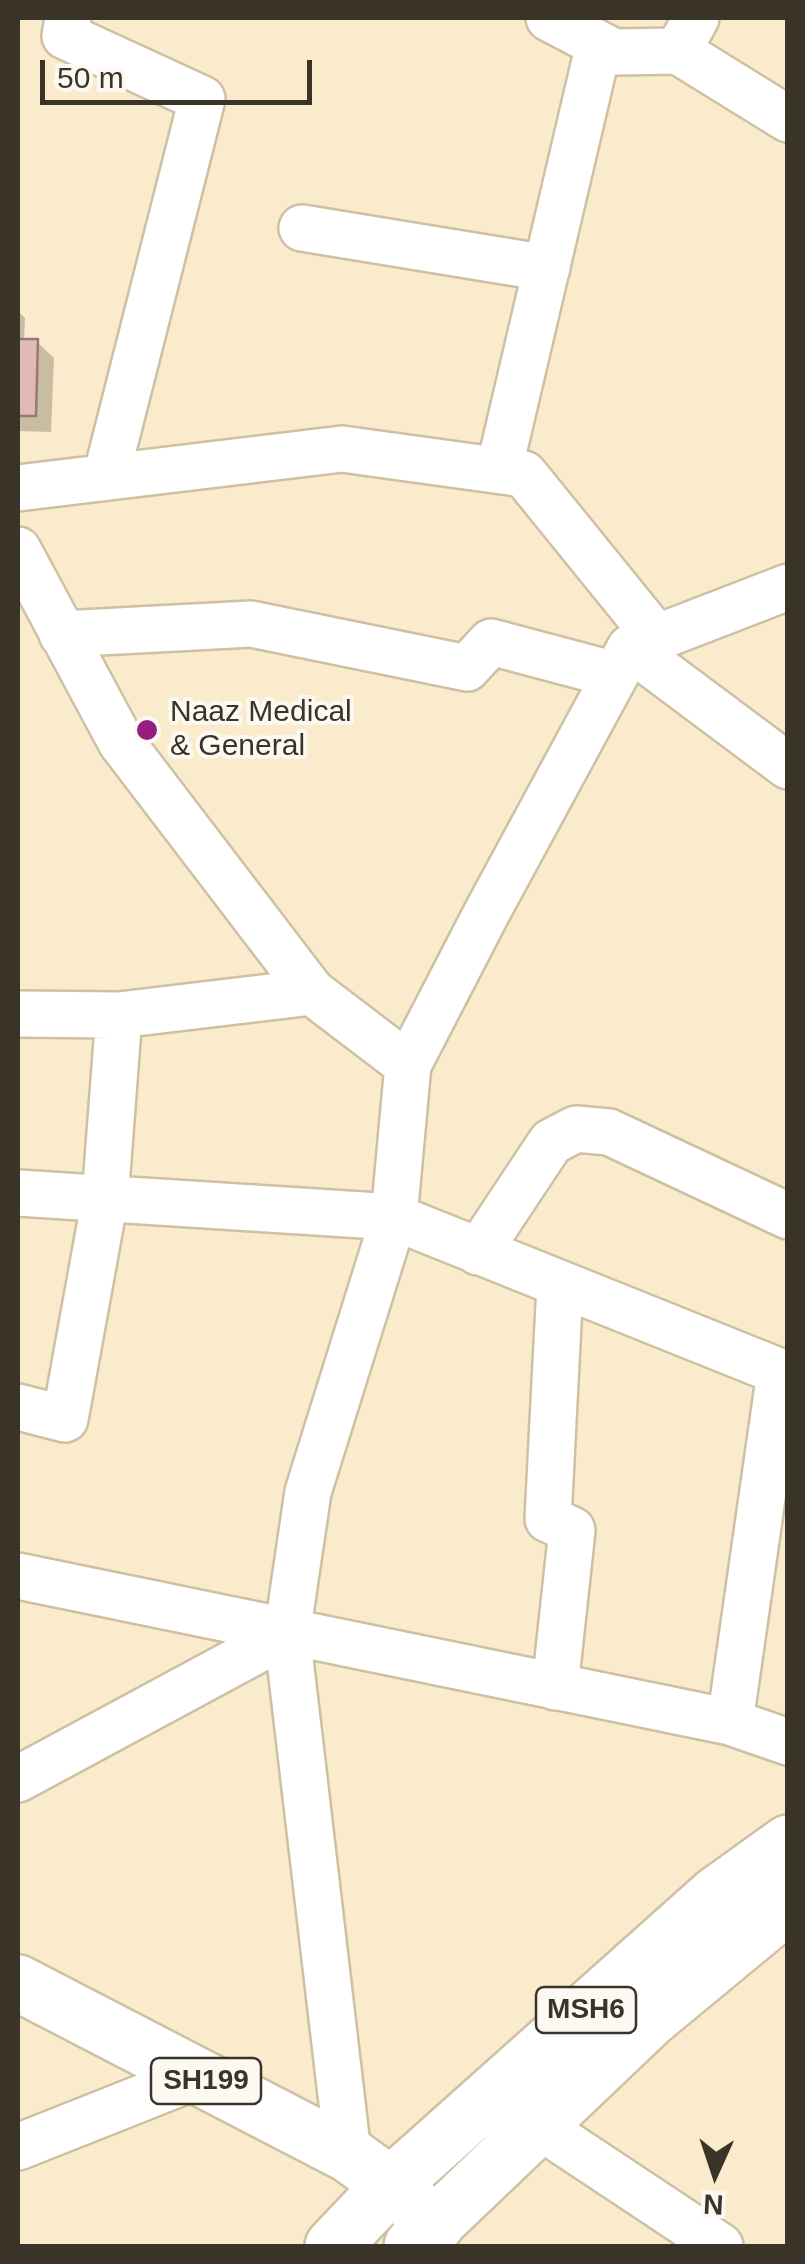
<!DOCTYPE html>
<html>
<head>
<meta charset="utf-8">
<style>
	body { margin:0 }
	#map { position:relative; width:805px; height:2264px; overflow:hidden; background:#faebcc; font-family:Helvetica,sans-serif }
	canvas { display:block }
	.frame { position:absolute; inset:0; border:20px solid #3a3428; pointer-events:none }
	.north { position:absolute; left:665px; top:2124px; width:100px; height:100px; -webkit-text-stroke:8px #fcf9f3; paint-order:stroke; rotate:183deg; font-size:28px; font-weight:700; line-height:40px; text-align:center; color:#3a3428 }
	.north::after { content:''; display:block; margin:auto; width:35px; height:45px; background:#3a3428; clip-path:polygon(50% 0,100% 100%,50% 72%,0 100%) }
	.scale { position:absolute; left:40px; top:60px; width:272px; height:45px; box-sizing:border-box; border:5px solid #3a3428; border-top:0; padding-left:12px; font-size:30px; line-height:35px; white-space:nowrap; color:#3a3428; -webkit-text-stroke:8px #fcf9f3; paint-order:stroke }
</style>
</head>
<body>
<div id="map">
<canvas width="805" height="2264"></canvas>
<div class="frame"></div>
<div class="north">N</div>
<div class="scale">50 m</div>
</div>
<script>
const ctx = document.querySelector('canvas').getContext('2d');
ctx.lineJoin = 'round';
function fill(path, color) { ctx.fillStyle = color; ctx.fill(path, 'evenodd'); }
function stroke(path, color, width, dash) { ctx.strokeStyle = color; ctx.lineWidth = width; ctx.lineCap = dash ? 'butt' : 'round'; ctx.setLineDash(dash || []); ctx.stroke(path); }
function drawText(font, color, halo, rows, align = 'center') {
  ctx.font = font + ' Helvetica,sans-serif'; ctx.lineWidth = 8; ctx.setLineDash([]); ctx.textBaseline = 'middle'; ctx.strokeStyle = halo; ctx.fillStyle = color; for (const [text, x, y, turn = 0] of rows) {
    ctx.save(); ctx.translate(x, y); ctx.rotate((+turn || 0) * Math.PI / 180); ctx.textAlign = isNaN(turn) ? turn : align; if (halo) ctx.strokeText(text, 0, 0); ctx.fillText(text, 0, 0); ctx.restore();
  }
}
const shadow = new Path2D(`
	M18 311 25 318 24 341 37 342 54 358 51 432 18 431Z`);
const building = new Path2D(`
	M18 339H38L36 416H18Z`);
const minor = new Path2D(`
	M68 18 65 36 202 99 106 477
	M549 18 614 52 678 51 696 18
	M678 51 788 119
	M302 228 547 268
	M499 470 599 44
	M18 488 342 449 524 474 657 638
	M18 550 121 742 312 992
	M62 634 251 624 467 668 491 642 615 675
	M630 648 788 766
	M18 1014 119 1015 312 992 408 1065
	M18 1193 394 1217 788 1375
	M478 1252 551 1142 576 1129 609 1132 788 1216
	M18 1407 65 1419 105 1199 119 1015
	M18 1576 730 1722 780 1372
	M555 1687 572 1530 548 1519 560 1285
	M730 1722 788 1742
	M18 1779 287 1634
	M539 2126 720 2246
	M18 2147 197 2076
	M348 2154 287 1634 308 1492 394 1217 408 1065 486 914 630 648 788 587`);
const major = new Path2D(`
	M333 2246 391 2185 717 1894 788 1843
	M412 2246 649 2020 788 1905`);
const highway = new Path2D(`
	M18 1983 348 2154 391 2185 436 2225`);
const markers = [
	[147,730,12,"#951f7c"]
];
const shields = [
	[586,2010,100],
	[206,2081,110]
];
const shieldNames = [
	["MSH6",586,2010],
	["SH199",206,2081]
];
const poiNames = [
	["Naaz Medical",170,713],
	["& General",170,747]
];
fill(shadow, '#0003');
fill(building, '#e0bbb6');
stroke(building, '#997873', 2.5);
stroke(minor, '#cec0a2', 50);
stroke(major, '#cec0a2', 60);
stroke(highway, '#cec0a2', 60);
stroke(minor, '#fff', 45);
stroke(major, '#fff', 55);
stroke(highway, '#fff', 55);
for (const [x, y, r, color] of markers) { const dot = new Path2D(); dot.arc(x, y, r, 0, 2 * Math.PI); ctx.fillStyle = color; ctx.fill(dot); stroke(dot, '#fcf9f3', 4); }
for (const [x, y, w] of shields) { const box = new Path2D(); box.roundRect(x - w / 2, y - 23, w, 46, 8); ctx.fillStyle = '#fcf9f3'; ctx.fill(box); stroke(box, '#3a3428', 2.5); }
drawText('bold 28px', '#3a3428', null, shieldNames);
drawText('30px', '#3a3428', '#fcf9f3', poiNames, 'left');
</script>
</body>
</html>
